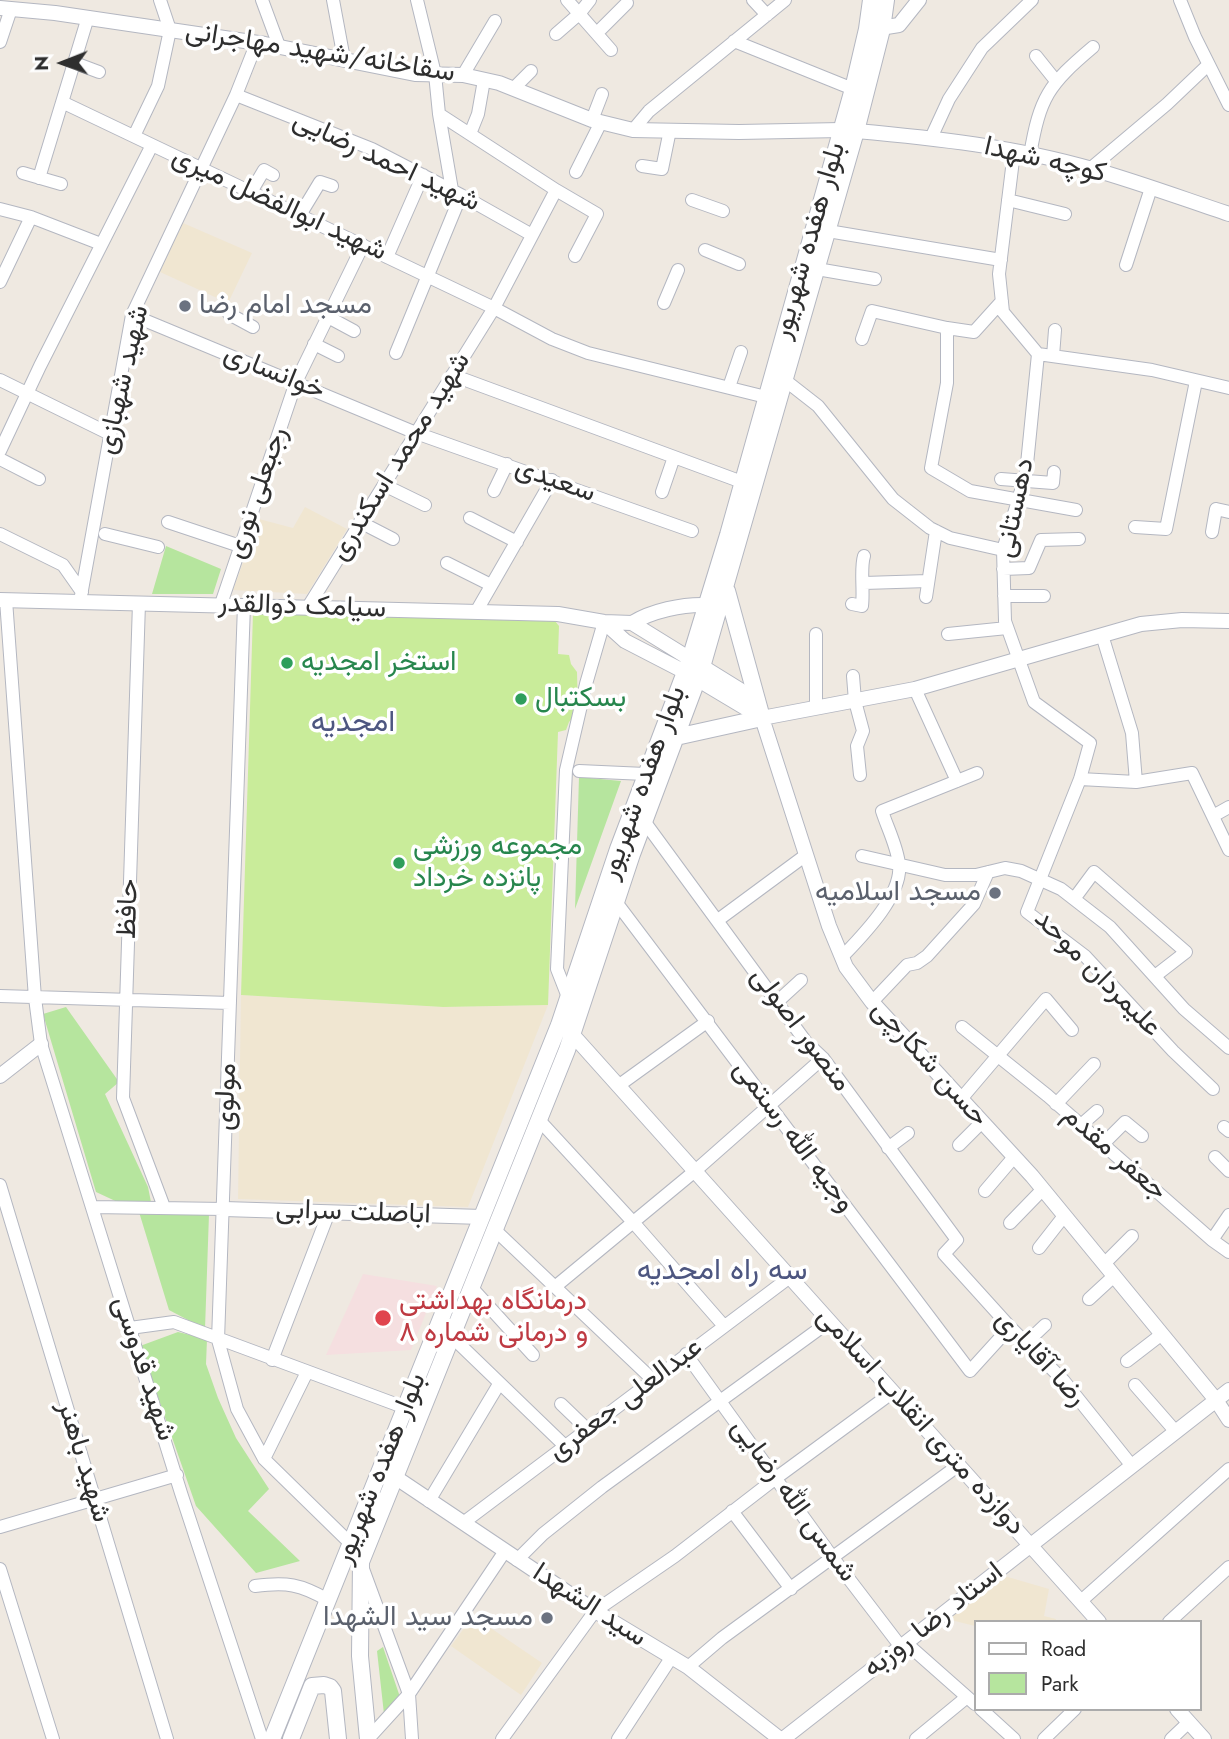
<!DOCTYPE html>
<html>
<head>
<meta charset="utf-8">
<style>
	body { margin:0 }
	#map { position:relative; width:1229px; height:1739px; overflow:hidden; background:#efe9e1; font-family:Jost,sans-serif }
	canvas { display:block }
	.legend { position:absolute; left:974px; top:1620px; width:228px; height:91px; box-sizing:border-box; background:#fff; border:2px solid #ababab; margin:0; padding:9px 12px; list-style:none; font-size:21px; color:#2e2e2e }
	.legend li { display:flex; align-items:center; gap:14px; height:35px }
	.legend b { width:35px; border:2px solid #ababab }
	.north { position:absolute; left:28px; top:28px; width:70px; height:70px; -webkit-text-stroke:5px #fff; paint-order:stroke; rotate:269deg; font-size:19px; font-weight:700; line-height:28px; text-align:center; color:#2e2e2e }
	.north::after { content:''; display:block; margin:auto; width:24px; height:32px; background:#2e2e2e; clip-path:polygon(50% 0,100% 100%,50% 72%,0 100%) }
</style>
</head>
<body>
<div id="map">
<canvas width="1229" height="1739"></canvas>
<ul class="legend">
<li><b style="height:9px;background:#fff"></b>Road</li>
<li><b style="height:19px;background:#b6e59e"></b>Park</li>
</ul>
<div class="north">N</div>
</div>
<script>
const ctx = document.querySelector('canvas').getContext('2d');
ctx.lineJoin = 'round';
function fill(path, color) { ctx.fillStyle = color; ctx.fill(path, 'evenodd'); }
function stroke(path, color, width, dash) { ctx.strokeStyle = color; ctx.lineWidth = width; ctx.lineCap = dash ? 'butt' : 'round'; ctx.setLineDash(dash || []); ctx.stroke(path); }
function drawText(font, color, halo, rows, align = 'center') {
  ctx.font = font + ' Jost,Vazirmatn,sans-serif'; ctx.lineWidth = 7; ctx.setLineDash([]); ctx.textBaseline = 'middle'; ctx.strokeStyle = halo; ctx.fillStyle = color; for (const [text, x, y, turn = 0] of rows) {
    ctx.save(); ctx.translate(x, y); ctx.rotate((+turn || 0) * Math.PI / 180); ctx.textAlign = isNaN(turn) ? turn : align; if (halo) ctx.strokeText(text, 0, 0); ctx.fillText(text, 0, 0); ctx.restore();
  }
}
const education = new Path2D(`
	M183 223 252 253 228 303 160 272Z
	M305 507 347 529 307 594 233 590 259 519 293 528Z
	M241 995 443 1007 548 1005 468 1207 238 1199Z
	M1001 1575 1049 1589 1044 1616 1056 1619 1055 1622H975V1626L947 1619Z
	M473 1616 542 1663 521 1695 451 1646Z`);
const medical = new Path2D(`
	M363 1274 437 1286 411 1350 326 1355Z`);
const green = new Path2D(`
	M166 546 221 569 213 594H152Z
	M579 777 621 781 575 909Z
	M66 1007 119 1082 105 1094 148 1187 153 1212 209 1214 205 1329 169 1310 139 1212 96 1192 43 1014Z
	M178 1332 207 1339 206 1364 218 1398 236 1438 269 1489 248 1511 300 1561 256 1573 196 1506 140 1346Z
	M383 1647 400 1697 384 1714 377 1651Z`);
const pitch = new Path2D(`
	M253 613 555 621 559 626 558 654 569 655 571 664 577 672 578 712 569 722 566 730 558 732 548 1005 443 1007 241 995Z`);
const minor = new Path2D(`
	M262 0 279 46
	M333 0 344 59
	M417 0 435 74 439 114 452 190
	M567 0 611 50
	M753 0 767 15
	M1180 0 1195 37 1229 105
	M597 33 627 3
	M556 34 579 14 590 0
	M734 41 853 89
	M0 42 11 9
	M1036 56 1056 81
	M75 63 99 72
	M463 75 495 21
	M513 89 531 71
	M236 95 372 149 461 195 532 235
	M64 103 494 308 552 339 588 353 766 397
	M592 120 602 94
	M633 130 649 111 785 0
	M470 134 478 114 484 80
	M134 136 158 86 170 30 160 0
	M931 138 949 99 982 48 1032 0
	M1014 152 999 274 1003 312 1038 354 1152 370 1229 388
	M1030 155C1040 97 1048 85 1093 47
	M642 166 662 169 670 130
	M1091 168 1167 104 1208 65
	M576 172 601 122
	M23 173 61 184
	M39 178 88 17
	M556 190 597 214 575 256
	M251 192 264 170 273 175
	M692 200 723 211
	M1008 200 1065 214
	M0 209 31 217 101 244
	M300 215 320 182 332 186
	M828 231 1001 260
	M705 250 739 264
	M387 257 423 175
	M1126 265 1151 188
	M817 269 875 279
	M0 282 31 217
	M664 303 678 270
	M229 314 253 327
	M132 315 416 433 692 531
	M328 317 354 331
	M947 328V383L931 468 970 491 1076 510
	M862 339 872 311 947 328 974 332 1002 301
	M314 344 338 356
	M396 353 461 195
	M1038 354 1026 474 1003 550 1005 621 1034 702 1090 743 1080 779 1027 912 1085 956 1173 1051 1213 1089
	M1053 356 1055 330
	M452 375 742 482
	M0 380 110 434
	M786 381 818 406 893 499 930 528 950 538 1003 550
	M729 387 741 352
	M0 451 40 366 152 145
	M0 459 39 479
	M1001 479 1053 483 1054 472
	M384 485 425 505
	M494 491 507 464
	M662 492 674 457
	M470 518 517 542
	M168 522 240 546
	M360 522 393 539
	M1135 527 1166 529 1196 381
	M1212 532 1216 509 1229 512
	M0 534 63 565 82 592
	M105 534 158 547
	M447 563 491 585
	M1003 569 1029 568 1041 540 1079 539
	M864 583 928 581
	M1004 596H1044
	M926 597 936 531
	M6 600 35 998 41 1044 181 1493 262 1739
	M80 601 132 315 236 95 257 42
	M139 603 123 1098 164 1207
	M221 604 296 382 363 245
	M852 604 862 606C864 590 860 569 864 556
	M244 605 218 1340 237 1409 264 1459 351 1544
	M308 607 494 308 556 190 439 114
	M476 612 552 480
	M816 634V708
	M948 634 1007 628
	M1102 635 1132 733 1136 782
	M853 676 855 701 863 731 857 746 860 775
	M915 689 957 781
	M579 771 645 774
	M1080 779 1136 782 1192 773 1229 850
	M1213 816 1229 807
	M644 821 806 1042 823 1058 957 1240 944 1254 1010 1327 1064 1381 1132 1466
	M862 856 945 875H976L1005 868 1021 871 1061 889 1110 927 1184 1009 1229 1048
	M1074 899 1094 872 1186 952 1155 976
	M616 902 970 1371 1010 1327
	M718 920 806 855
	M842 957C862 936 903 895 899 864 897 846 887 827 882 811L977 773
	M0 996 230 1003
	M568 997 557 969 566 770 586 684 604 622
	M777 1002 801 980
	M872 1002 907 965 917 963 927 956 974 904 988 872
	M962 1027 1048 1096 1212 1240 1229 1252
	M618 1086 708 1021
	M961 1099 1046 999 1072 1030
	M1056 1104 1094 1064
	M539 1120 633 1222 724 1326
	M1081 1125 1097 1111
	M1224 1127 1229 1131
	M1103 1144 1125 1122 1142 1136
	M959 1145 982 1122
	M888 1148 908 1133
	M1215 1157 1229 1171
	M0 1185 167 1739
	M985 1191 1014 1157
	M92 1207 224 1209
	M1010 1223 1043 1189
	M495 1230 652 1379
	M1212 1240 1229 1215
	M1039 1248 1064 1216
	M1104 1264 1132 1236
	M556 1286 695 1171 823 1058
	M472 1288 533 1355
	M1089 1299 1114 1276
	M130 1328 174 1322 406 1408
	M452 1337 565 1446
	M1026 1343 1045 1325
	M686 1354 833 1558 901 1647
	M272 1360 329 1212
	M1127 1361 1162 1334
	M1135 1385 1176 1432
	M561 1404 587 1429
	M264 1459 307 1372
	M429 1501 499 1384
	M732 1511 791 1589
	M463 1523 790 1277
	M0 1527 177 1475
	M517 1560 543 1534 602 1487 830 1321
	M0 1569 53 1739
	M363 1569 409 1694 412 1739
	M255 1586C287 1582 300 1584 328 1600
	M1081 1601 1229 1469
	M1169 1622 1229 1567
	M906 1643 975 1704
	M688 1667 722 1638 959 1465
	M981 1709 1014 1739
	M368 1739 409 1694 505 1551
	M502 1739 595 1611 675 1556 776 1478 893 1392
	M618 1739 671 1658
	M916 1739 967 1697
	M1044 1739 1075 1709
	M1171 1739 1189 1722`);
const tertiary = new Path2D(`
	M0 8 55 13 265 44 415 74 463 75 499 83 592 120 633 130 739 132 841 130
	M874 29 899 25 919 0
	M856 131C935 138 1016 147 1092 169 1138 182 1184 199 1229 214
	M0 600 558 614 604 622 632 623 758 701
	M604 622 625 641 685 672 762 718 829 926 846 967 872 1002 1032 1176 1216 1400 1229 1420
	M632 623C652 611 682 604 707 605
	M762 718 915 689 1141 624 1182 620 1229 621
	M572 1034 1099 1622
	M0 1076 41 1044
	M224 1209 482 1217
	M395 1477 595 1611 688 1667 780 1739
	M1177 1709 1204 1739
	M783 1739 1229 1390`);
const secondary = new Path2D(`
	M676 737 762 718 727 591
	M272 1739 559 1025 618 849 690 659 728 535 853 89 867 29 871 0
	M291 1739 312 1686 324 1685 330 1687 333 1691 338 1739
	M368 1739 360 1656 361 1562 567 1050 632 854 702 667 856 131 882 29 886 0`);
const markers = [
	[185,306,7,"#6b7280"],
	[287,663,7,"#2e9e5b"],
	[521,699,7,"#2e9e5b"],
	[399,863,7,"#2e9e5b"],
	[995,893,7,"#6b7280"],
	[383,1318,9,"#e0444e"],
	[547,1618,7,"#6b7280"]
];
const streetNames = [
	["سقاخانه/شهید مهاجرانی",320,53,9],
	["کوچه شهدا",1045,161,13],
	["شهید احمد رضایی",386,162,25],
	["شهید ابوالفضل میری",279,205,25],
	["بلوار هفده شهریور",810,241,-74],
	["خوانساری",274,373,22],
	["شهید شهبازی",124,380,-77],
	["شهید محمد اسکندری",401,457,-58],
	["سعیدی",555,481,20],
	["رجبعلی نوری",258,493,-71],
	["دهستانی",1016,508,-78],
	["سیامک ذوالقدر",302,607,2],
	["بلوار هفده شهریور",644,783,-70],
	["حافظ",129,909,-88],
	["علیمردان موحد",1097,974,45],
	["منصور اصولی",800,1030,53],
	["حسن شکارچی",929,1064,48],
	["مولوی",227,1097,-88],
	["وجیه الله رستمی",793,1137,53],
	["جعفر مقدم",1114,1154,41],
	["اباصلت سرابی",353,1213,2],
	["رضا آقایاری",1040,1359,47],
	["شهید قدوسی",143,1369,72],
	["عبدالعلی جعفری",626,1400,-37],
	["دوازده متری انقلاب اسلامی",920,1422,48],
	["شهید باهنر",83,1462,73],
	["بلوار هفده شهریور",381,1469,-68],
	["شمس الله رضایی",793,1501,54],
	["سید الشهدا",589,1606,33],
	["استاد رضا روزبه",934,1621,-38]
];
const worshipNames = [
	["مسجد امام رضا",199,306,"left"],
	["مسجد اسلامیه",981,893],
	["مسجد سید الشهدا",533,1618]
];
const leisureNames = [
	["استخر امجدیه",301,663],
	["بسکتبال",535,699],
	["مجموعه ورزشی",413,847],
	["پانزده خرداد",413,879]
];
const healthNames = [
	["درمانگاه بهداشتی",399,1302],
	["و درمانی شماره ۸",399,1334]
];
const neighbourhoodNames = [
	["امجدیه",353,724],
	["سه راه امجدیه",722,1272]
];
fill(education, '#f0e6d1');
fill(medical, '#f5dfe0');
fill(green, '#b6e59e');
fill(pitch, '#c9ec9a');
stroke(minor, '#b4b7c1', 14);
stroke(tertiary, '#b4b7c1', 16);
stroke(secondary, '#b4b7c1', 18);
stroke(minor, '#fff', 12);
stroke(tertiary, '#fff', 14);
stroke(secondary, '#fff', 16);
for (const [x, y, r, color] of markers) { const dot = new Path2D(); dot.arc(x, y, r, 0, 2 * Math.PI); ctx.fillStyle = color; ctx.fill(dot); stroke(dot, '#fff', 2.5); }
drawText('28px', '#2e2e2e', '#fff', streetNames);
drawText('28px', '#5b616d', '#fff', worshipNames, 'right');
drawText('28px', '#27864d', '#fff', leisureNames, 'left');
drawText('28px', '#be3a42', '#fff', healthNames, 'left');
drawText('30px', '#4d5680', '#fff', neighbourhoodNames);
</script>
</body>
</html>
